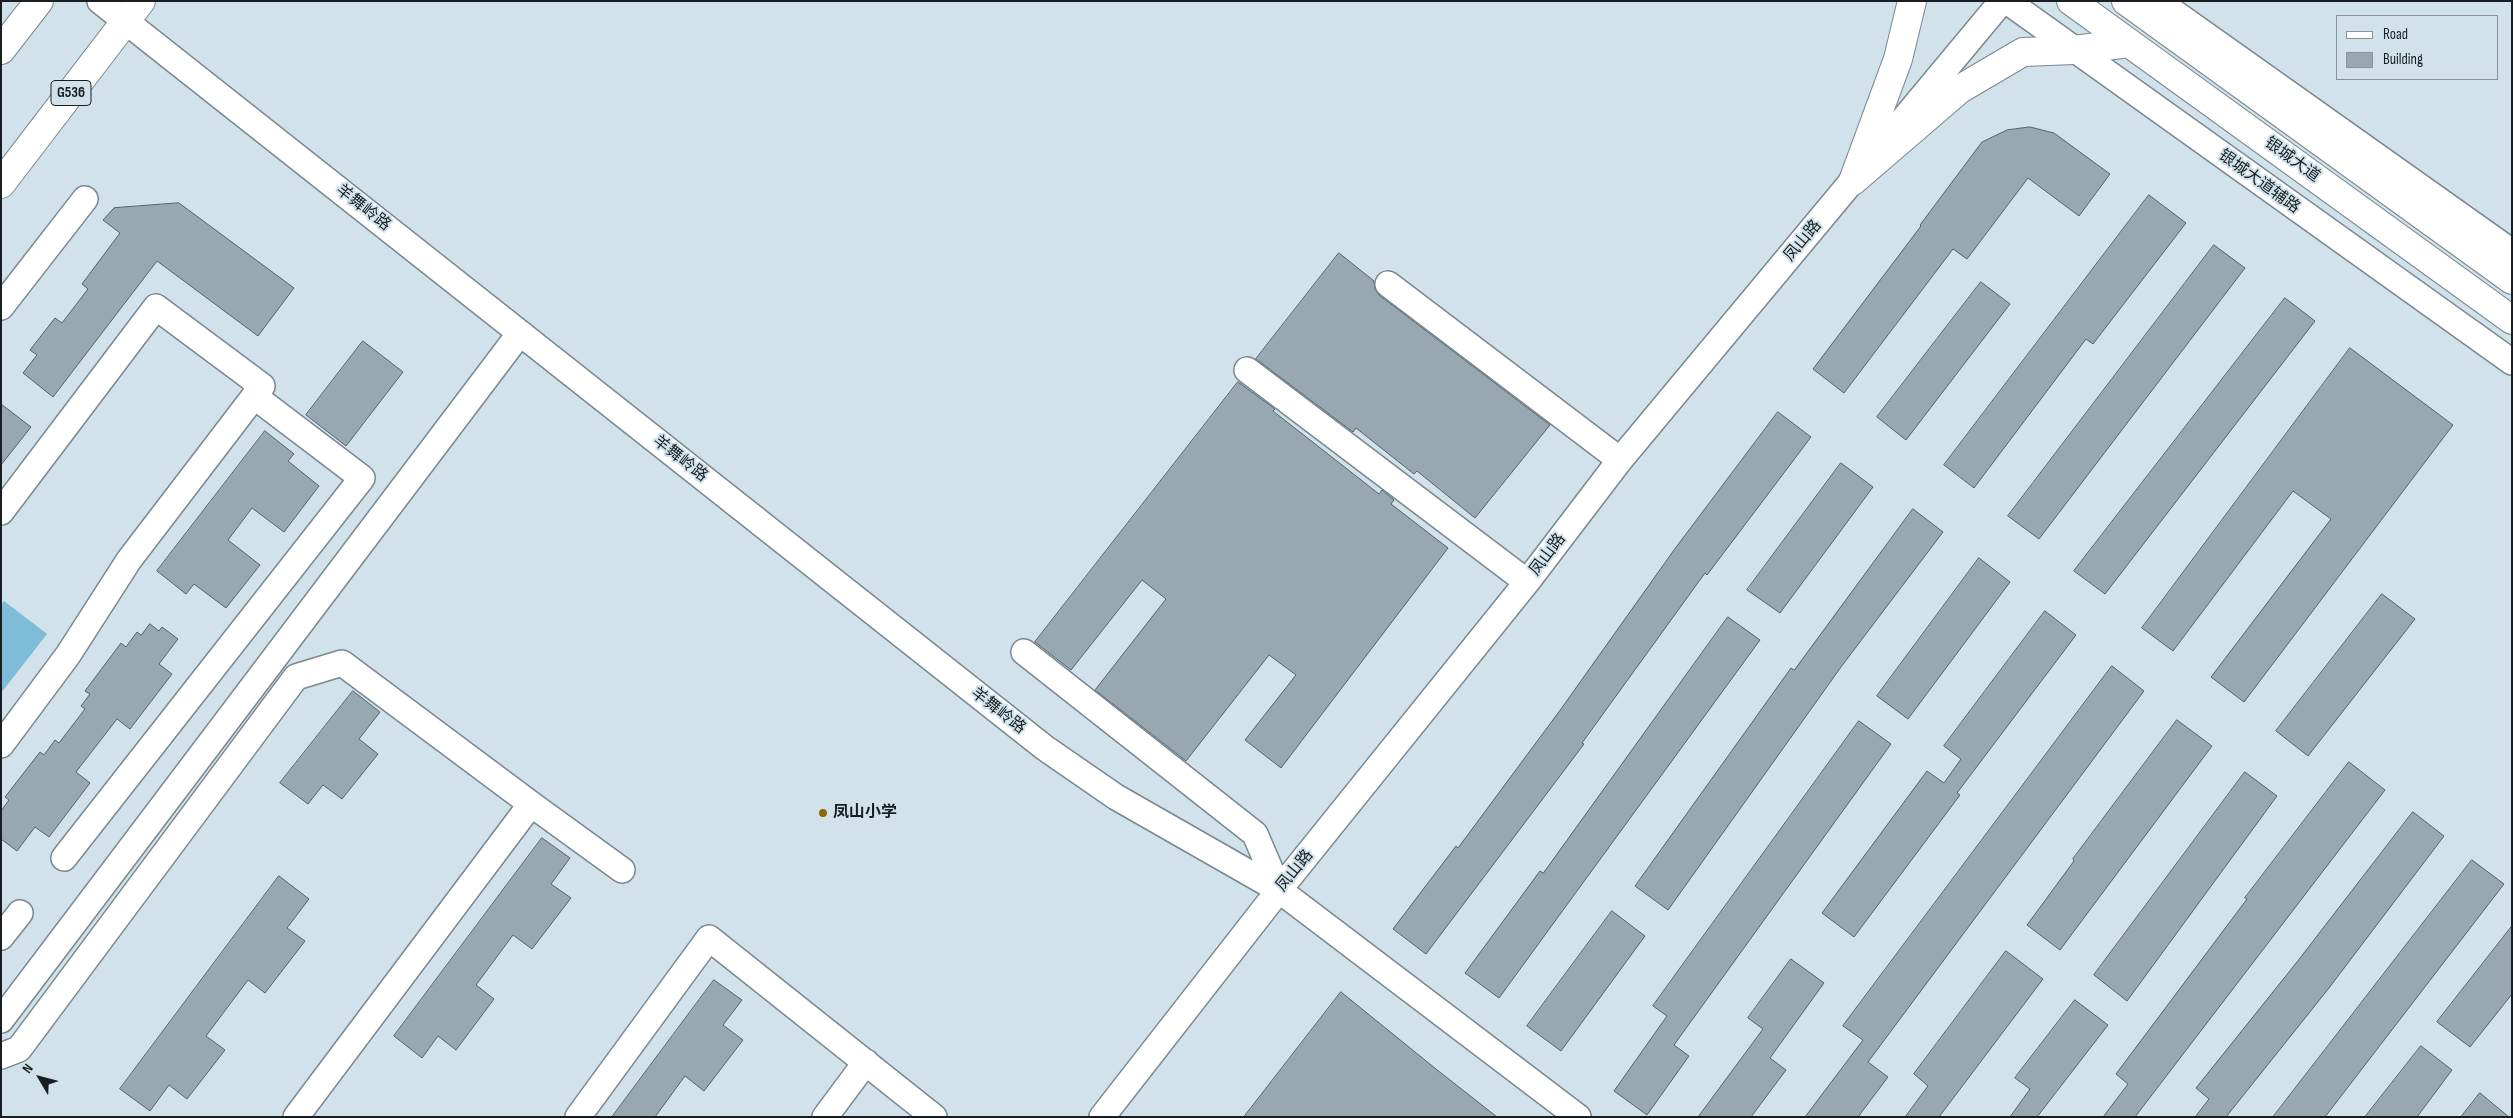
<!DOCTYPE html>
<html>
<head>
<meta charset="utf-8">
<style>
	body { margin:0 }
	#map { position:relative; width:2513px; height:1118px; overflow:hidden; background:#d1e2eb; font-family:"Sofia Sans Condensed",sans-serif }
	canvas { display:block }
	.frame { position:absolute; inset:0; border:2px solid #181e21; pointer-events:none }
	.legend { position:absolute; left:2336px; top:15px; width:162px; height:65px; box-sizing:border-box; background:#d1e2eb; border:1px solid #87949a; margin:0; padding:6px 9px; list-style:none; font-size:15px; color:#181e21 }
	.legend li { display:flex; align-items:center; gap:10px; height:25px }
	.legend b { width:25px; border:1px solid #87949a }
	.north { position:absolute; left:15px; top:1053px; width:50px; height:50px; -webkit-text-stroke:4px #d1e2eb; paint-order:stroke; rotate:307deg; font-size:14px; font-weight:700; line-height:20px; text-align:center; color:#181e21 }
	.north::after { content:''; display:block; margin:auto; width:18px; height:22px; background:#181e21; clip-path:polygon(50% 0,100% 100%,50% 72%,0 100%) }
</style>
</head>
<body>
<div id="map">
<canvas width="2513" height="1118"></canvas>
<div class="frame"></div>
<ul class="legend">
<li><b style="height:6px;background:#fff"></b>Road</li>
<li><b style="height:14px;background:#98a8b0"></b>Building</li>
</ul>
<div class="north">N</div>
</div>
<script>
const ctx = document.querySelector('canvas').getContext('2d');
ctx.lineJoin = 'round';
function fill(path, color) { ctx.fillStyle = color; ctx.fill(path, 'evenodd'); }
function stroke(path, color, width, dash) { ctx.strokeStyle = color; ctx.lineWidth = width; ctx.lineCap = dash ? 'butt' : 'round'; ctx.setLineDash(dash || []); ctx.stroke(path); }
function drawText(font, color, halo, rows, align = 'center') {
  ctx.font = font + ' "Sofia Sans Condensed","Noto Sans SC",sans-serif'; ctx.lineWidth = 4; ctx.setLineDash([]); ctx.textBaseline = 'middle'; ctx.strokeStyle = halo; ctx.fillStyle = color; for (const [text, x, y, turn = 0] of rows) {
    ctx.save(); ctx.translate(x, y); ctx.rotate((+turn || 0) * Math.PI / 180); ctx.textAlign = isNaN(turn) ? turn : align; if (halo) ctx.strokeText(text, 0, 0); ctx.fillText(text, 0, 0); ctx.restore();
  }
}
const green = new Path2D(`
	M4 601 47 634 1 693V605Z`);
const building = new Path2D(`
	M2030 127 2054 133 2110 174 2079 216 2028 178 1967 259 1953 249 1844 393 1813 369 1921 226 1920 225 1982 142 2007 130Z
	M2149 195 2186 223 2093 344 2086 339 1974 488 1944 465Z
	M179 203 294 288 258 336 157 261 53 397 23 373 37 355 30 350 55 318 62 323 88 289 82 284 120 233 103 220 114 208Z
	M2214 245 2245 268 2039 539 2008 516Z
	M1339 253 1374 281 1375 289 1379 295 1550 425 1475 518 1417 471 1414 474 1356 428 1353 432 1256 359Z
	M1981 282 2010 304 1906 440 1877 417Z
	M2285 298 2315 321 2105 594 2074 571Z
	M363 341 403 372 346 446 306 415Z
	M2350 348 2453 425 2244 702 2211 677 2331 519 2293 491 2173 651 2142 628Z
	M1238 382 1275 409 1273 411 1379 494 1382 490 1394 500 1391 504 1448 548 1281 768 1245 740 1296 675 1269 655 1186 761 1095 690 1166 599 1142 580 1071 670 1035 642Z
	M1 404 31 427 1 465Z
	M1778 412 1811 437 1707 575 1705 573 1582 743 1584 744 1426 954 1393 929 1456 846 1458 848 1561 709 1674 550Z
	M265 431 294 454 288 461 319 486 284 532 252 508 228 540 260 565 226 608 194 584 186 594 157 571Z
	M1841 463 1873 487 1780 613 1747 590Z
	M1913 509 1943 532 1841 667 1668 910 1635 886 1791 668 1794 670Z
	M1979 558 2010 582 1908 719 1877 696Z
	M2382 594 2415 619 2308 756 2276 731Z
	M2045 611 2076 635 1957 793 1960 795 1854 937 1822 913 1927 771 1944 783 1961 759 1944 746Z
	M1728 617 1760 640 1499 998 1465 973 1540 871 1543 873Z
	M150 624 159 631 162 627 178 639 159 664 172 674 130 729 117 719 76 772 90 783 49 837 35 827 17 851 1 839V811L9 800 5 797 40 752 44 755 55 740 59 743 85 709 81 706 90 694 85 691 121 643 126 647 137 632 141 635Z
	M2112 666 2144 691 1868 1062 1888 1077 1858 1117H1805L1863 1040 1843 1026Z
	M353 691 380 712 359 739 378 754 342 799 323 785 308 804 280 783Z
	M2177 720 2212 746 2060 950 2027 925 2074 861 2073 859Z
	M1859 721 1891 744 1674 1045 1689 1056 1647 1115 1614 1091 1667 1016 1653 1006Z
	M2349 762 2385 790 2135 1117H2103L2128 1084 2116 1074 2247 899 2245 898Z
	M2245 772 2277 796 2127 1001 2094 975Z
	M2413 812 2444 836 2329 988 2226 1117H2195L2209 1099 2196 1088 2297 962Z
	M542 838 570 858 551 884 571 898 532 949 513 935 476 985 494 999 456 1050 438 1036 422 1058 394 1036Z
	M2472 860 2504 884 2325 1117H2273Z
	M279 876 309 899 287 928 305 941 265 993 248 980 206 1036 225 1050 187 1099 169 1085 150 1111 120 1089Z
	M1612 911 1645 936 1561 1051 1527 1026Z
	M2512 926V994L2470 1047 2437 1022Z
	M2006 951 2043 979 1939 1117H1905L1928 1086 1914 1074Z
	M1791 959 1824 983 1770 1058 1786 1070 1751 1117H1698L1763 1029 1748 1018Z
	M714 980 742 1000 723 1025 743 1040 704 1091 685 1076 655 1117H612Z
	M1341 992 1436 1069 1497 1117H1244Z
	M2075 1000 2108 1025 2037 1117H2010L2030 1089 2015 1078Z
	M2421 1046 2452 1070 2417 1117H2365Z
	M2480 1093 2509 1117H2461Z`);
const minor = new Path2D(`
	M100 1 1045 748 1116 797 1279 890 1578 1117
	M2007 1 2512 362
	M2158 1 2512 252
	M1388 284 1620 460
	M1 307 85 199
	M1247 370 1527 582
	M1 512 156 307 262 386 129 560 68 655 1 745
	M1024 652 1255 834 1279 890
	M64 858 362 478 254 396
	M1 937 20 913
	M1 1020 520 333
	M1 1056 19 1049 296 677 342 663 531 804
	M296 1117 531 804 622 870
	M578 1117 709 938 934 1117
	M825 1117 866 1062
	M1102 1117 1279 890 1527 582 1620 460 2002 1`);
const major = new Path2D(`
	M1912 1 1898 59 1853 181 1960 89 2023 52 2074 50 2129 43
	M2071 1 2512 320
	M2126 1 2512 280`);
const highway = new Path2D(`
	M1 50 39 1
	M1 184 141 1`);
const markers = [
	[823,813,5,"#90670e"]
];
const shields = [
	[71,93,40]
];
const shieldNames = [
	["G536",71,93]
];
const streetNames = [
	["银城大道",2292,160,36],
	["银城大道辅路",2259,182,36],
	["羊舞岭路",363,208,38],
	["凤山路",1803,241,-50],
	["羊舞岭路",680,459,38],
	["凤山路",1548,555,-53],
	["羊舞岭路",998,711,38],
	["凤山路",1295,871,-51]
];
const poiNames = [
	["凤山小学",833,813]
];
fill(green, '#7ebcda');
fill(building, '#98a8b0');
stroke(building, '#536269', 1);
stroke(minor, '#798890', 28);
stroke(major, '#798890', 30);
stroke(highway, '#798890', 30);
stroke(minor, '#fff', 25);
stroke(major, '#fff', 28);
stroke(highway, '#fff', 28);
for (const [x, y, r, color] of markers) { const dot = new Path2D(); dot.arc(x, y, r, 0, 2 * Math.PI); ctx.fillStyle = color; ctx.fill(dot); stroke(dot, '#d1e2eb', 2); }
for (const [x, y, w] of shields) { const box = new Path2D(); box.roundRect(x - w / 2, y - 12.5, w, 25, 4); ctx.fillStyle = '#d1e2eb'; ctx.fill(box); stroke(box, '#181e21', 1); }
drawText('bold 15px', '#181e21', null, shieldNames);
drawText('16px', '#181e21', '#d1e2eb', streetNames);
drawText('bold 16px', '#181e21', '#d1e2eb', poiNames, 'left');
</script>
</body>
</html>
